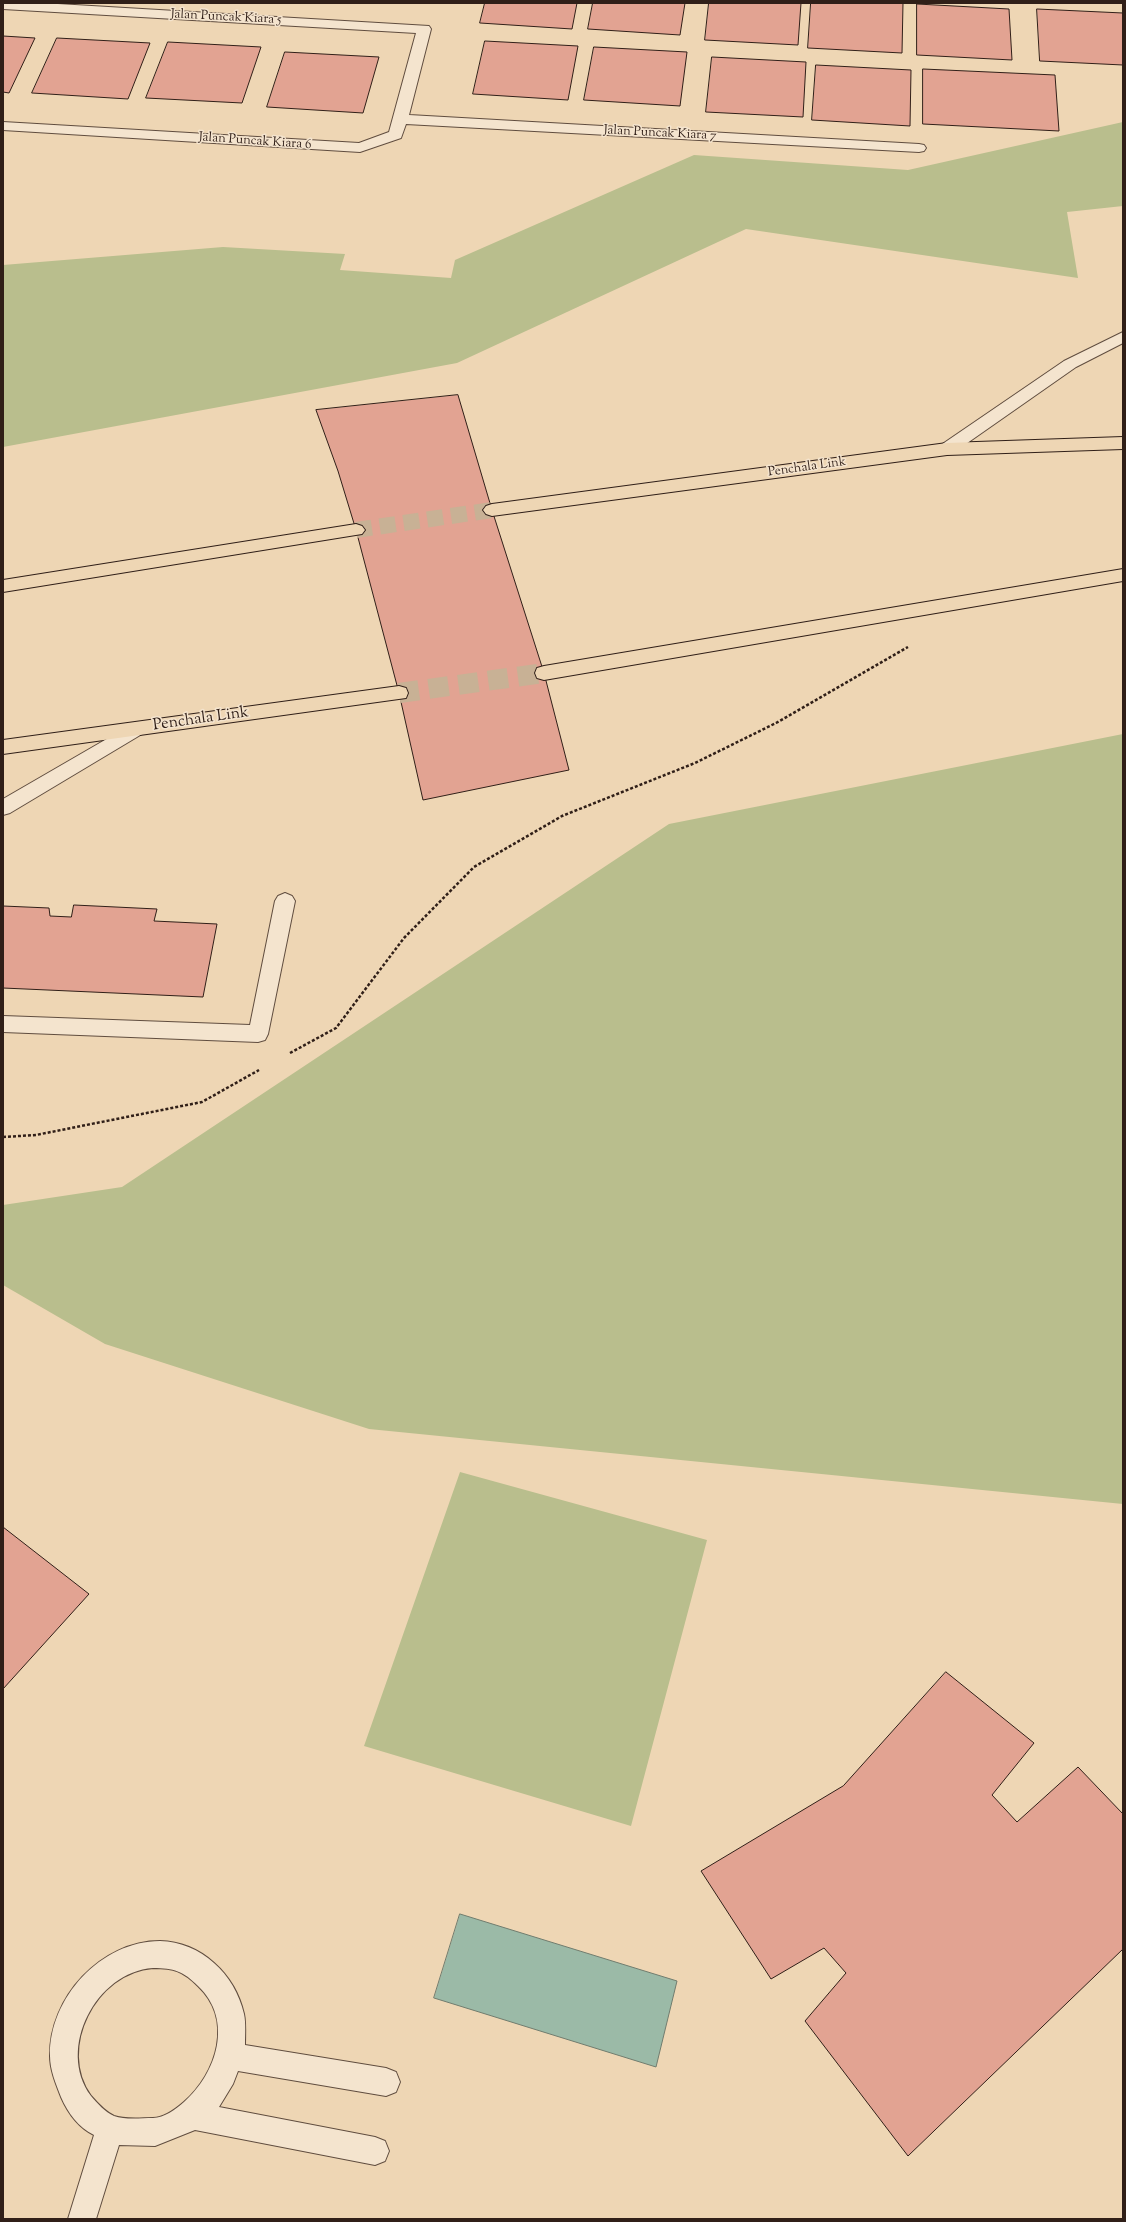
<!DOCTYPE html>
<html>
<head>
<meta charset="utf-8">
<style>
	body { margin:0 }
	#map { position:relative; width:1126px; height:2222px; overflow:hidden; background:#eed6b4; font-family:"Sorts Mill Goudy",serif }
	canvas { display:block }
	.frame { position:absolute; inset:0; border:4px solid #301f18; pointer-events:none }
</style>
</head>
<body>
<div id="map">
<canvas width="1126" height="2222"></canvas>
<div class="frame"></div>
</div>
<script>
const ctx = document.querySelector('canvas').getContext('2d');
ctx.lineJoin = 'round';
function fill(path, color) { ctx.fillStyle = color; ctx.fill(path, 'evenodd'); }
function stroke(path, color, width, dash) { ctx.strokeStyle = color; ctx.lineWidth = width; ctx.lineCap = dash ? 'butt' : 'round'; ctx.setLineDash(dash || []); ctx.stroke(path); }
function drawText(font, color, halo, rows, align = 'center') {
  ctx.font = font + ' "Sorts Mill Goudy",serif'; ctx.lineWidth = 3; ctx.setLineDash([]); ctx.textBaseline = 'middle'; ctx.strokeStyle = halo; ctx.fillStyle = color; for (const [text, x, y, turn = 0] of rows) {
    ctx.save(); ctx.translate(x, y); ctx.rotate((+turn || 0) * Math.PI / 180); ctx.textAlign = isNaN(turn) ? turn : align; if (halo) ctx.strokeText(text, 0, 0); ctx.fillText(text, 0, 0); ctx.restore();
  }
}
const green = new Path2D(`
	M1123 122V206L1067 212 1078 278 746 229 457 363 3 447V265L223 247 345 254 340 270 451 278 455 260 694 155 908 170Z
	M1123 734V1504L369 1429 105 1344 3 1285V1205L122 1187 669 824Z
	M460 1472 707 1540 631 1826 364 1746Z`);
const water = new Path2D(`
	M460 1914 677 1981 656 2067 434 1998Z`);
const building = new Path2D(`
	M485 3H577L572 29 480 23Z
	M593 3H685L680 35 588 29Z
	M709 3H801L798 45 705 40Z
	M811 3H903L902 53 808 48Z
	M917 4 1009 9 1012 60 917 55Z
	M1037 9 1123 13V65L1040 61Z
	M3 36 35 38 9 93 3 92Z
	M57 38 150 43 128 99 32 93Z
	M485 41 578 46 568 100 473 94Z
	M168 42 261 47 242 103 146 98Z
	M594 47 687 52 680 106 584 100Z
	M285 52 379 57 363 113 267 107Z
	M712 57 806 62 803 117 706 112Z
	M816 65 911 70 910 126 812 120Z
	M923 69 1055 75 1059 131 923 124Z
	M458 395 492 510 544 673 569 770 423 800 399 693 356 530 338 471 316 410Z
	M74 905 157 909 154 921 217 924 203 997 3 988V906L49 908 50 916 71 917Z
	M3 1527 89 1594 3 1689Z
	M946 1672 1034 1743 992 1795 1017 1822 1078 1767 1123 1814V1949L908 2156 805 2021 846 1973 824 1948 771 1979 701 1871 843 1786Z`);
const highwayTunnelFar1 = new Path2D(`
	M356 530 492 510`);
const highwayTunnel = new Path2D(`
	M399 693 544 673`);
const path = new Path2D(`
	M290 1053 336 1028 404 938 474 867 562 816 695 763 776 723 908 647
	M3 1137 36 1135 202 1102 259 1070`);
const lane = new Path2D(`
	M1123 332V343L1076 367 953 453H941L939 449 941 445 1064 361Z
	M136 722 142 724 145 729 142 734 10 813 3 815V799Z
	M285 893 292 896 295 901 268 1034 265 1040 258 1042 3 1032V1016L250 1025 275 901 278 896Z
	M160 1941C201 1942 235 1974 244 2014 246 2023 245 2035 245 2045L386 2068 396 2072 400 2082 396 2092 386 2096 238 2071 233 2084 219 2107 375 2137 385 2141 389 2151 385 2161 375 2165 195 2130 155 2146 119 2145 96 2219H68L94 2135C78 2127 68 2113 61 2097 56 2084 50 2070 50 2056 49 1998 101 1941 160 1941ZM153 1968C174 1968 183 1971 198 1986 234 2020 217 2073 184 2102 176 2109 164 2118 153 2118 141 2118 125 2120 114 2116 105 2112 97 2103 91 2096 56 2049 96 1972 153 1968Z`);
const street = new Path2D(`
	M3 3H41L429 26 431 29 409 115 919 144 924 145 926 148 924 151 919 152 406 124 401 138 360 152 3 130V122L359 143 389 132 416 33 3 9Z`);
const highway = new Path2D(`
	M1123 437V449L947 455 492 516 486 514 483 510 486 506 492 504 947 443Z
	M356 524 362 526 365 530 362 534 3 592V580Z
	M1123 569V581L544 680 537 678 535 673 537 668 544 666Z
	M399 686 406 688 408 693 406 698 3 754V740Z`);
const farStreetnames = [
	["Jalan Puncak Kiara 5",226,18,3],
	["Jalan Puncak Kiara 7",660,134,3],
	["Jalan Puncak Kiara 6",255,142,4],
	["Penchala Link",807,468,-8]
];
const streetNames = [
	["Penchala Link",201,720,-8]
];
fill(green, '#b9be8d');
fill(water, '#9bbaa7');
stroke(water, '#707c6e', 1);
fill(building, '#e2a392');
stroke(building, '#301f18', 1);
stroke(highwayTunnelFar1, '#c8b195', 16, [16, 8]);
stroke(highwayTunnel, '#c8b195', 20, [20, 10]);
stroke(lane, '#604d3f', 2);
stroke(street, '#604d3f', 2);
stroke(highway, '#301f18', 2);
stroke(path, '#301f18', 2.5, [3, 2]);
fill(lane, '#f4e4ce');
fill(street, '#f4e4ce');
fill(highway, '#eed6b4');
drawText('13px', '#301f18', '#f4e4ce', farStreetnames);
drawText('16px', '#301f18', '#f4e4ce', streetNames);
</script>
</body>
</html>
